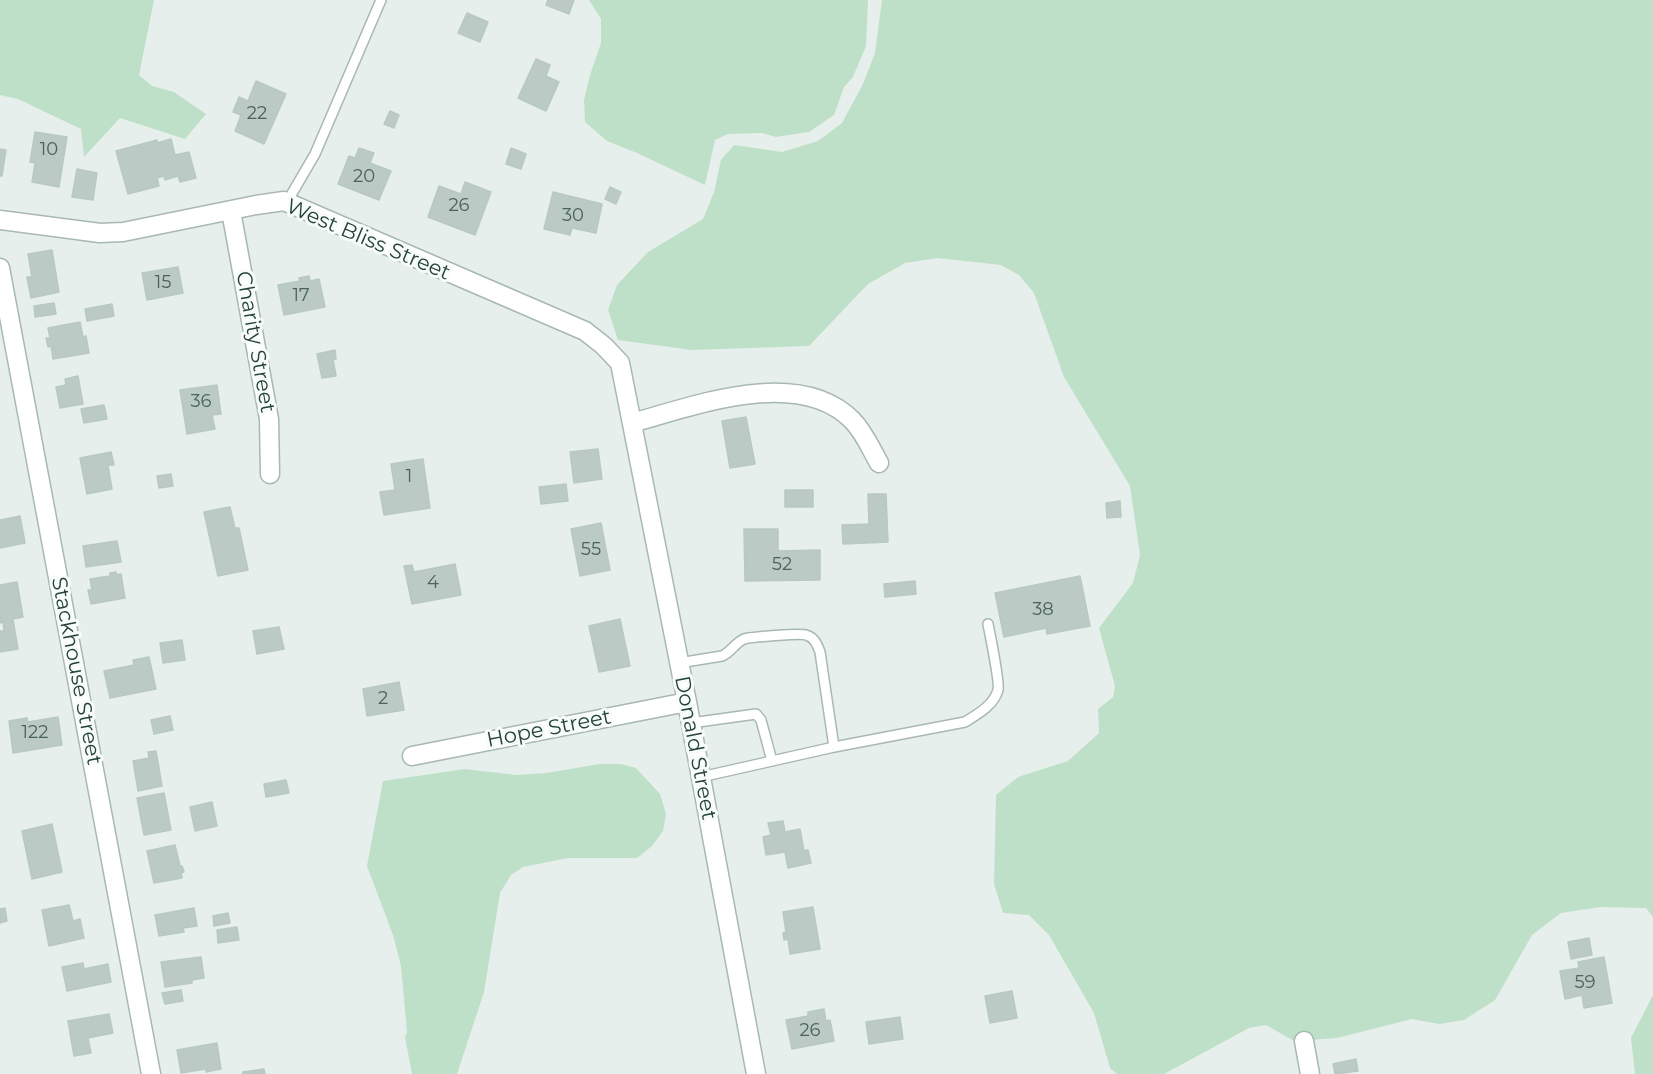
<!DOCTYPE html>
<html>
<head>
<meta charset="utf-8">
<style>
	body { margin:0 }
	canvas { display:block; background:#e6efeb }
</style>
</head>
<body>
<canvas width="1653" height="1074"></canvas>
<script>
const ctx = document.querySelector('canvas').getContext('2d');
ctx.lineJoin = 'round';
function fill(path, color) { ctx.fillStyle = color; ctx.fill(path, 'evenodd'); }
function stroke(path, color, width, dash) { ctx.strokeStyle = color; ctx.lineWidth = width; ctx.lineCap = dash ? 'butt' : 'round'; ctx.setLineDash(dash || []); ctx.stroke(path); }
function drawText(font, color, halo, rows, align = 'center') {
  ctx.font = font + ' Montserrat,sans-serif'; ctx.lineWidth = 6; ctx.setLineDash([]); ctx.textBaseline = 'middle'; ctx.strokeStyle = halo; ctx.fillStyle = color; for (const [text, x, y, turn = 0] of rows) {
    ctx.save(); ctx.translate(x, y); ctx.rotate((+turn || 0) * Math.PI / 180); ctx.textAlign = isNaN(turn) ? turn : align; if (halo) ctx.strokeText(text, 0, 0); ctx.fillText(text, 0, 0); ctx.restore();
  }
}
const green = new Path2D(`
	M0 0H154L139 75 152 86 174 92 206 114 185 139 120 118 84 157 81 129 18 99 0 95Z
	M589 0H868L866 46 853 77 844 87 834 115 809 132 776 137 762 133 728 134 715 140 705 185 637 153 607 141 585 122 584 100 590 75 601 43V19Z
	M882 0H1653V917L1646 908 1600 907 1561 913 1532 935 1495 1000 1464 1020 1439 1024 1412 1019 1337 1038 1294 1041 1266 1025 1249 1028 1164 1074H1117L1110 1068 1094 1013 1049 935 1029 915 1003 913 994 884 996 795 1018 777 1068 761 1099 733 1098 709 1113 697 1115 686 1099 628 1133 583 1140 555 1130 486 1064 377 1034 293 1019 275 1001 265 938 258 905 263 868 284 809 346 692 350 618 340 608 310 617 285 648 252 703 219 714 192 721 160 734 145 782 152 818 141 842 123 863 84 875 53Z
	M599 764H621L636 768 660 794 666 814 663 831 652 846 637 858H568L523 867 511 875 500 893 484 992 457 1074H412L405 1037 407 1032 401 966 393 935 367 866 383 781 465 769 516 775 547 773Z
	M1653 995V1074H1635L1631 1038Z`);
const building = new Path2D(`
	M548 0H574L569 14 546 5Z
	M467 13 488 22 480 42 458 33Z
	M536 59 550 65 546 76 559 82 546 111 518 98Z
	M256 81 286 94 264 144 235 131 241 115 233 112 239 97 248 101Z
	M390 111 399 115 394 128 384 124Z
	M35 132 67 137 59 187 32 182 35 163 30 162Z
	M171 139 175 155 189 152 196 178 180 182 178 176 165 180 164 176 157 178 159 186 128 194 116 151 157 140V143Z
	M359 148 374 153 370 163 391 171 379 200 338 184 349 156 355 158Z
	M511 148 526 154 521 169 506 164Z
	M0 149 6 150 2 176H0Z
	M77 169 97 173 93 200 72 197Z
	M465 182 491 192 475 235 428 217 439 186 461 194Z
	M610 187 621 192 616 204 605 199Z
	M553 192 602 204 596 233 572 228 570 235 544 229Z
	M52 250 59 292 31 298 27 277H32L28 254Z
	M178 267 183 293 147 300 142 273Z
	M309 276 310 281 319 279 325 307 284 315 278 285 300 281 299 278Z
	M54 303 56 314 35 317 34 306Z
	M112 304 114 316 87 321 85 309Z
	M80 322 83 337 86 336 89 353 53 359 51 346 48 347 46 338H50L48 328Z
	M335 350 336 359H333L336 376 322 378 317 354Z
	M78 376 83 404 60 408 56 387 66 385 65 379Z
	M217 385 221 414 212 415 215 429 187 434 180 390Z
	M104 405 107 419 84 423 81 409Z
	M746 417 755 464 730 468 722 421Z
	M598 449 602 479 574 483 570 452Z
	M111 452 114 465H108L112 489 87 494 80 458Z
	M423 459 430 508 384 515 380 492 395 490 391 464Z
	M171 474 173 486 159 488 157 476Z
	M566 484 568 501 541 504 539 487Z
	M785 490H813V507H785Z
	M868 494H886L888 542 843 544 842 525 869 524Z
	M1120 501 1121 517 1107 518 1106 503Z
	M230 507 235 528H239L248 570 218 576 204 512Z
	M20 516 25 543 0 548V520Z
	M601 523 610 570 580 576 571 529Z
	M744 529H778V551L820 550V580L745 581Z
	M117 541 121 562 86 567 83 546Z
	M455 564 461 595 412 604 404 566 412 565 414 572Z
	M116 572 117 575 121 574 125 598 91 604 88 590H92L90 579 110 576V573Z
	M1080 576 1090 626 1047 634 1046 628 1004 637 995 593Z
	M915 581 916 594 885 597 884 584Z
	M17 582 23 617 13 619 18 649 0 652V631H4L3 622 0 623V585Z
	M620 619 630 666 599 672 589 626Z
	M279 627 284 649 257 654 253 631Z
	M182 640 185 660 163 663 160 643Z
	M149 657 156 689 110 698 104 671 134 665 133 660Z
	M399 682 404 710 367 716 363 689Z
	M170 716 173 730 154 734 151 720Z
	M58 717 62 745 13 753 9 721 27 718 28 722Z
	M156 751 162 786 138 791 133 761 149 758 148 752Z
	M286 780 289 793 266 797 264 784Z
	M164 793 171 830 144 835 137 798Z
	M212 802 217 826 195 831 190 807Z
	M783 821 785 832 800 829 804 851 808 850 811 863 788 868 785 852 766 855 763 837 771 835 768 823Z
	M52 824 62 872 32 879 22 831Z
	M175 845 180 866H182L184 872 181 873 182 878 154 883 147 851Z
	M69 905 73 921 80 919 84 938 49 946 42 910Z
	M813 907 820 949 790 954 788 939 784 940 783 933 786 932 783 912Z
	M5 908 7 921 0 923V909Z
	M194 908 197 926 183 928 184 932 159 936 155 915Z
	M228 913 230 923 214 926 213 916Z
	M237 927 239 940 218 943 217 930Z
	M1589 938 1592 955 1571 959 1568 942Z
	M201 957 204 978 192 980V983L165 987 161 962Z
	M1604 957 1612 1003 1584 1008 1582 995 1565 999 1560 971 1579 968 1578 962Z
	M83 963 84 969 108 964 111 982 67 991 62 967Z
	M181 990 183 1001 165 1004 162 993Z
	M1012 991 1017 1018 990 1023 985 996Z
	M824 1009 826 1021 830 1020 834 1041 792 1049 786 1020 808 1016V1012Z
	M109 1014 113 1033 88 1038 91 1053 74 1056 68 1021Z
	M900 1017 903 1039 869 1044 866 1022Z
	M217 1043 221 1069 206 1072V1069L181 1073 177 1050Z
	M1356 1059 1358 1071 1335 1074 1333 1064Z
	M264 1069 265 1074H243V1072Z`);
const service = new Path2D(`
	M287 202 315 154 381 0
	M679 663 722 656C731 652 735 643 744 639 750 637 801 633 806 635 814 637 817 644 820 652L834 747
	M691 723 756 714 761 720 772 761
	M701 777 834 747 965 722C978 714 994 705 998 690 1000 682 990 635 988 624`);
const minor = new Path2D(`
	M231 211 269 419 270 474
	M0 220 100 233 123 232 256 205 284 201 585 331 604 346 620 363 687 702 756 1074
	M0 268 151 1074
	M632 423C694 406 798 366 852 420 864 432 871 449 879 463
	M412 756 687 702
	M1304 1041 1310 1074`);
const numberNames = [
	["22",257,114],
	["10",49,150],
	["20",364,177],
	["26",459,206],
	["30",573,216],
	["15",163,283],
	["17",301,296],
	["36",201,402],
	["1",409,477],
	["55",591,550],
	["52",782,565],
	["4",433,583],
	["38",1043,610],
	["2",383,699],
	["122",35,733],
	["59",1585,983],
	["26",810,1031]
];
const streetNames = [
	["West Bliss Street",368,240,23],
	["Charity Street",255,342,80],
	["Stackhouse Street",76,671,79],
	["Hope Street",549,729,-11],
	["Donald Street",695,748,79]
];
fill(green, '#bfe0c8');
fill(building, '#bbcac4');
stroke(building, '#b8c9c2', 1.5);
stroke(service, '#a8b8b2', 12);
stroke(minor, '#a8b8b2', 21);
stroke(service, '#fff', 9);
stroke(minor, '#fff', 18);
drawText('18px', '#4a645c', null, numberNames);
drawText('21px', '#24423a', '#f7fbf9', streetNames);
</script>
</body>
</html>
